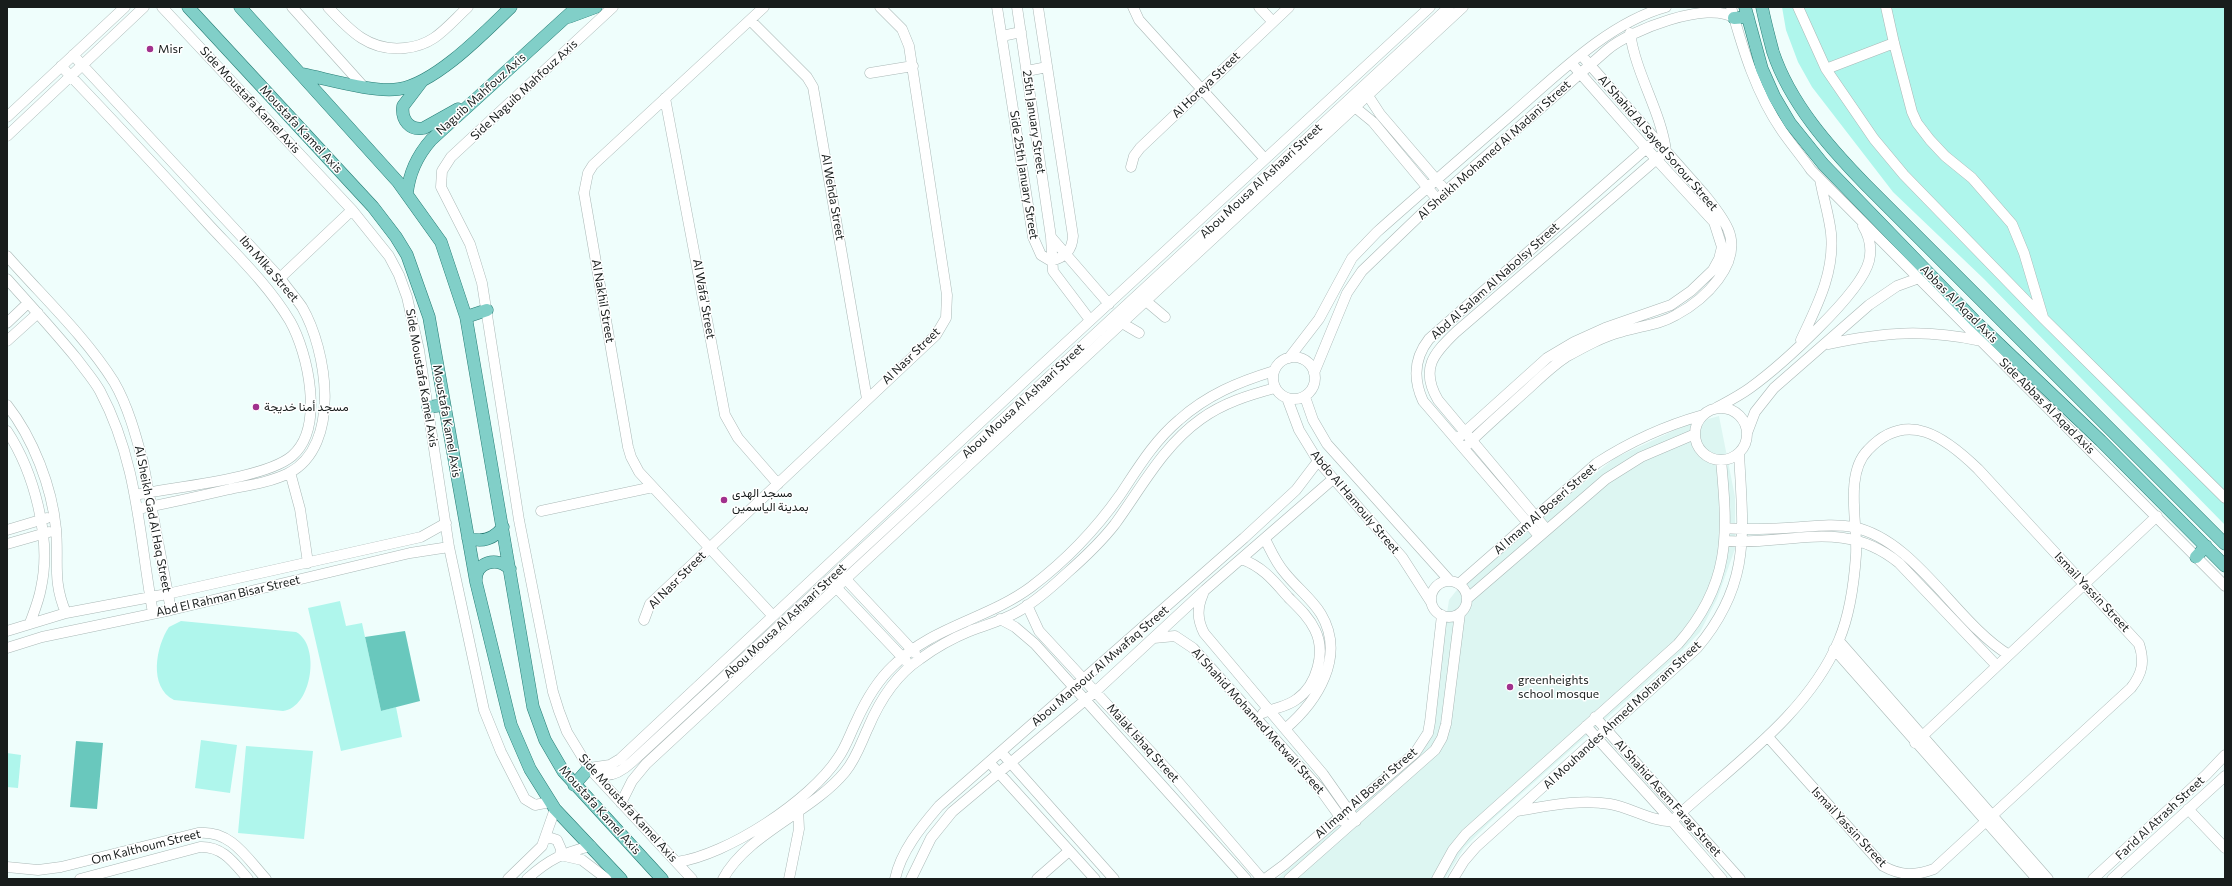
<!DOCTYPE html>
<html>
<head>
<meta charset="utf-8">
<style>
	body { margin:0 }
	#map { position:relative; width:2232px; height:886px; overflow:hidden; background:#effefc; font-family:Commissioner,sans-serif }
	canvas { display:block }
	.frame { position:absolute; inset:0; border:8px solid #181d1c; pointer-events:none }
</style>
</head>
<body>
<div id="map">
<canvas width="2232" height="886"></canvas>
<div class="frame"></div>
</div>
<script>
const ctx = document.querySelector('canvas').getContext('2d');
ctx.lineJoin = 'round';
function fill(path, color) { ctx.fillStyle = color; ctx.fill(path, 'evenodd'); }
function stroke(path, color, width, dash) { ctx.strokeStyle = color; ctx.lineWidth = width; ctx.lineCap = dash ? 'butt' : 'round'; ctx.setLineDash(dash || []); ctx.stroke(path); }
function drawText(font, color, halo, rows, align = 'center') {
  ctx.font = font + ' Commissioner,Vazirmatn,sans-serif'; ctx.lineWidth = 3; ctx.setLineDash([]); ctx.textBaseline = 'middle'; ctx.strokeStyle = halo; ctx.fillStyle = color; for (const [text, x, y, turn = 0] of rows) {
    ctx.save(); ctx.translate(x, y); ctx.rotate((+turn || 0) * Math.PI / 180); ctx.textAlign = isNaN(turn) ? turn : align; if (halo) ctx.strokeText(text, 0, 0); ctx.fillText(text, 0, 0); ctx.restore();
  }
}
const built = new Path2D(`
	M1719 416 1735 497V549L1717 599 1700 632 1678 655 1495 817 1464 848 1445 879H1277L1416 759 1427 744 1449 600 1456 591 1537 520 1615 458 1686 425Z`);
const green = new Path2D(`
	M1782 7H2225V525L1984 279 1893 192 1812 87 1798 62 1786 30Z
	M340 601 346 626 362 623 381 711 396 707 402 737 341 751 308 608Z
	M181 621 296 632C321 645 312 708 283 711L174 700C148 687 156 646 169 627Z
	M201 740 237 745 230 793 195 788Z
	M246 746 313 751 304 839 238 833Z
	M7 753 21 755 18 788 7 787Z`);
const water = new Path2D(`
	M405 631 420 701 381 711 365 637Z
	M76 741 103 743 97 809 70 807Z`);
const minor = new Path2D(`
	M162 7 352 210 389 256 399 275 407 297 419 350 449 547 484 710 501 752 525 799 535 805 550 802
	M292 7 363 86
	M328 7C350 31 370 52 405 48 415 47 425 44 434 38 446 30 457 17 468 7
	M613 7 451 157 442 171 441 187 470 244 482 283 519 520 553 692 559 711 567 732 589 768 692 879
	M764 7 593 165 588 173 584 193 628 447 631 457 639 472 773 616
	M997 7 1033 237 1041 255 1051 261C1065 257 1072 251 1073 236L1038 7
	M1017 7 1051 237 1053 271 1090 320
	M1133 7 1139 20 1265 159
	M1259 7 1273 22
	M1731 7C1743 50 1756 93 1782 131 1791 144 1802 157 1811 170L2225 586
	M1798 7 1826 69 1874 139 1904 175 2044 319 2225 498
	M1886 7 1894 43 1912 112 1917 123 1930 140 1945 156 1972 178 2012 224 2024 253 2043 317
	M750 20 807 77 813 87 867 399
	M1002 36 1021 32
	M73 55 280 278C287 288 295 297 302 307 327 350 342 445 289 473 271 482 250 485 230 489 200 496 169 503 138 509
	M61 66C112 119 161 172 210 226 238 256 269 286 290 321 308 353 325 428 292 456 265 479 173 487 135 495
	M1826 69 1894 43
	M1027 71 1047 67
	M870 73 913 66
	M1365 91 1380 114 1447 192
	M665 98 725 415 738 438 778 484
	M1351 104 1373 122 1437 199
	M7 117 125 7
	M7 136 144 7
	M1131 167 1134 156 1140 148 1289 7
	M1051 237 1109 304
	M7 256C43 297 85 336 114 382 128 406 136 436 143 462L171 610
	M280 278 352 210
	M7 279C31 306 55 332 77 359 85 370 94 380 100 391 138 462 139 536 153 613
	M1146 301 1165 317
	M7 323 28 303
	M1122 323 1139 333
	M1801 340C1817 306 1835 272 1831 233 1829 215 1823 197 1820 179
	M7 341 38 313
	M1828 344C1885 332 1924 329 1982 341
	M1273 378a21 21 0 1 1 42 0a21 21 0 1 1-42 0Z
	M1289 358 1319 319 1352 258 1377 232C1422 192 1467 153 1512 114 1557 75 1608 23 1666 7
	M1314 373 1347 293 1362 271 1437 199 1607 50C1630 30 1709 0 1734 18
	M1305 397 1313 420 1327 444 1449 580
	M1287 398 1299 430 1318 461 1402 557 1431 602
	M7 405C33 438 52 487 56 529 59 562 52 580 66 613
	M1695 434a26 26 0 1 1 52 0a26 26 0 1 1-52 0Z
	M1716 408C1727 402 1739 396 1750 388 1779 367 1861 294 1869 261 1872 249 1869 236 1863 226
	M7 431C34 472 52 539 41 588 39 600 34 612 30 623
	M1747 433 1755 412 1774 388 1869 305 1897 286 1919 278
	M1457 439 1547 358 1574 342 1605 328 1671 305 1691 291 1713 270 1719 259 1722 247 1714 222 1646 148 1572 64
	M1464 448C1484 428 1506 409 1527 390 1539 379 1552 366 1566 357 1584 347 1602 337 1621 332 1640 326 1659 325 1676 315 1704 300 1743 264 1728 229 1722 216 1713 205 1704 194L1582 56
	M290 472 300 509 308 563
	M541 511 653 487
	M1725 528C1746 530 1766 529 1786 528 1808 527 1831 523 1853 527 1916 540 1955 622 2009 655
	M7 530 47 518
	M1547 530 1438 400C1420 369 1433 354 1456 332L1666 151C1661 111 1636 75 1630 33
	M1539 536 1423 401C1413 379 1414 358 1429 339L1650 145
	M1265 539C1271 551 1276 563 1285 573 1296 587 1312 599 1321 614 1346 656 1318 701 1285 729
	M1725 541C1789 546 1843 517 1899 563L1997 666
	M7 544 49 532
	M1241 559C1262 566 1274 581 1288 597 1298 607 1309 617 1315 630 1326 652 1317 685 1297 699 1287 707 1274 708 1263 713
	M841 574 915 653
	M1431 599a18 18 0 1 1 36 0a18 18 0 1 1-36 0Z
	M832 583 906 661
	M1460 583 1597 463C1631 441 1664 426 1703 415
	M1203 594C1197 608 1197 619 1204 633L1323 774 1356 821
	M1468 598 1606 479 1641 457 1695 434
	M1027 605 1039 631 1175 778 1262 879
	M1000 619 1015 627 1035 644 1246 879
	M644 620 650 604 936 335 946 318 947 295 909 46 902 29 880 7
	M7 631 66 613 167 594 421 537 446 523
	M1154 638 1175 636 1193 648 1320 789 1343 821
	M1839 641 2048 879
	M7 648 42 637 171 610 410 553 449 547
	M1834 649 2037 879
	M1595 717 1740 879
	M1586 726 1672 821 1722 879
	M1915 743 2157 516
	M1001 752 1114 879
	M989 762 1095 879
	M589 768C604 781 619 774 632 762L1449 7
	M589 768 610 765 620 759 1030 376 1430 7
	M621 803 632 781 646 764 1463 7
	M2188 809 2225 848
	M1517 811C1548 806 1579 799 1610 804 1629 807 1656 823 1672 821 1730 767 1808 715 1839 640 1850 614 1854 584 1856 555 1858 524 1844 474 1868 450 1907 408 1946 438 1978 469L2139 644C2145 662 2142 674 2131 688L1934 869C1915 876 1901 876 1883 866L1768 737
	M545 839 551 838 557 840 561 849 560 855 582 860 607 879
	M677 862C727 855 810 801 838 758 846 747 850 734 856 722 865 702 877 681 893 666 931 627 988 619 1031 587 1064 562 1096 529 1120 495 1138 468 1154 441 1179 420 1207 395 1238 382 1274 371
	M7 867 38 870 61 867 198 833C231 830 246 857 266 879
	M80 879 200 847C223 846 234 863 248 879
	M508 879 542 846 555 809
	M527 879C549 859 563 853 591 846
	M723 879C747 834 812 812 845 772 856 759 861 743 868 728 879 702 896 675 920 659 935 648 953 638 970 631 986 625 1004 620 1019 611 1036 601 1052 587 1067 573 1084 558 1101 542 1115 524 1142 487 1163 446 1201 419 1223 403 1249 395 1275 388
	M789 879 799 829 798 808
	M895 879C901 851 921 827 939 806L1244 538 1296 490 1318 461
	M911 879 931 838 952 812 1096 691 1205 590 1333 479
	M1037 879 1069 851
	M1265 879 1284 865 1415 753 1428 733 1430 722 1442 615
	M1289 879 1435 750 1442 738 1446 724 1460 613
	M1437 879 1453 850 1466 834 1678 644C1731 584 1728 535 1721 460
	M1453 879 1464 861 1476 847 1697 648C1752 583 1743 532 1739 453
	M2093 879 2206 775 2225 755
	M2112 879 2225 776`);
const major = new Path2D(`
	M188 7 373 207 396 237 407 255 429 317 476 582 511 725 530 769 555 809 621 879
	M240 7 398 182 441 242 466 317 533 707 545 740 563 771 662 879
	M1745 7 1762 69 1774 96 1790 123 1823 164 1976 322 2101 441 2225 566
	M1762 7C1765 22 1769 37 1773 52 1790 103 1829 147 1866 185L2225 544
	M569 17 596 7
	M1734 18 1748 17
	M302 74C328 79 374 93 399 89 436 83 484 33 511 7
	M422 81 403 106C401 120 410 131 424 128L458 109
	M407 194C409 173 417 156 431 140L577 7
	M466 317 487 310
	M428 407 444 405
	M468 538C482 543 494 539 503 527
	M2196 557 2206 546
	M476 581C475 562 497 556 510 569
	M574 785 589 768`);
const markers = [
	[150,49,4,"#a1318d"],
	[256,407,4,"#a1318d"],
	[724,500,4,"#a1318d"],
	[1510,687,4,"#a1318d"]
];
const poiNames = [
	["Misr",158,49],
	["مسجد أمنا خديجة",264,407],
	["مسجد الهدى",732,493],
	["بمدينة الياسمين",732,507],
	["greenheights",1518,680],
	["school mosque",1518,694]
];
const streetNames = [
	["Al Horeya Street",1206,85,-44],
	["Side Naguib Mahfouz Axis",524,90,-43],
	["Naguib Mahfouz Axis",481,94,-42],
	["Side Moustafa Kamel Axis",250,100,47],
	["25th January Street",1034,122,82],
	["Moustafa Kamel Axis",301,129,47],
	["Al Shahid Al Sayed Sorour Street",1658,143,49],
	["Al Sheikh Mohamed Al Madani Street",1494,150,-42],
	["Side 25th January Street",1024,175,81],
	["Abou Mousa Al Ashaari Street",1261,181,-43],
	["Al Wehda Street",833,197,80],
	["Ibn Mlka Street",269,269,49],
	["Abd Al Salam Al Nabolsy Street",1495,281,-42],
	["Al Wafa' Street",704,299,80],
	["Al Nakhil Street",603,301,80],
	["Abbas Al Aqad Axis",1959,304,45],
	["Al Nasr Street",911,356,-44],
	["Side Moustafa Kamel Axis",422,378,80],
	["Abou Mousa Al Ashaari Street",1023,401,-43],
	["Side Abbas Al Aqad Axis",2047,406,45],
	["Moustafa Kamel Axis",447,421,80],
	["Abdo Al Hamouly Street",1355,502,50],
	["Al Imam Al Boseri Street",1545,509,-41],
	["Al Sheikh Gad Al Haq Street",153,519,79],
	["Al Nasr Street",677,580,-45],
	["Ismail Yassin Street",2092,592,47],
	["Abd El Rahman Bisar Street",228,596,-13],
	["Abou Mousa Al Ashaari Street",785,621,-43],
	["Abou Mansour Al Mwafaq Street",1100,666,-41],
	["Al Mouhandes Ahmed Moharam Street",1622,715,-43],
	["Al Shahid Mohamed Metwali Street",1258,721,48],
	["Malak Ishaq Street",1143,743,48],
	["Al Imam Al Boseri Street",1366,793,-41],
	["Al Shahid Asem Farag Street",1668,798,48],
	["Side Moustafa Kamel Axis",628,808,48],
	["Moustafa Kamel Axis",600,810,48],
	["Farid Al Atrash Street",2160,818,-43],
	["Ismail Yassin Street",1849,827,47],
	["Om Kalthoum Street",146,847,-14]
];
fill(built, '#ddf6f2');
fill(green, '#aff6ec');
fill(water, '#69c8bd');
stroke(minor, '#aab8b6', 11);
stroke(major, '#267c74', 13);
stroke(minor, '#fff', 10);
stroke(major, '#81cfc8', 12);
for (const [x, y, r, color] of markers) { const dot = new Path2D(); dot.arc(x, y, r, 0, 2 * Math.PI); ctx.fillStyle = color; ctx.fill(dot); stroke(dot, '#fff', 1.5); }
drawText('12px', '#181d1c', '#fff', poiNames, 'left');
drawText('12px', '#181d1c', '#fff', streetNames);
</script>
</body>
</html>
